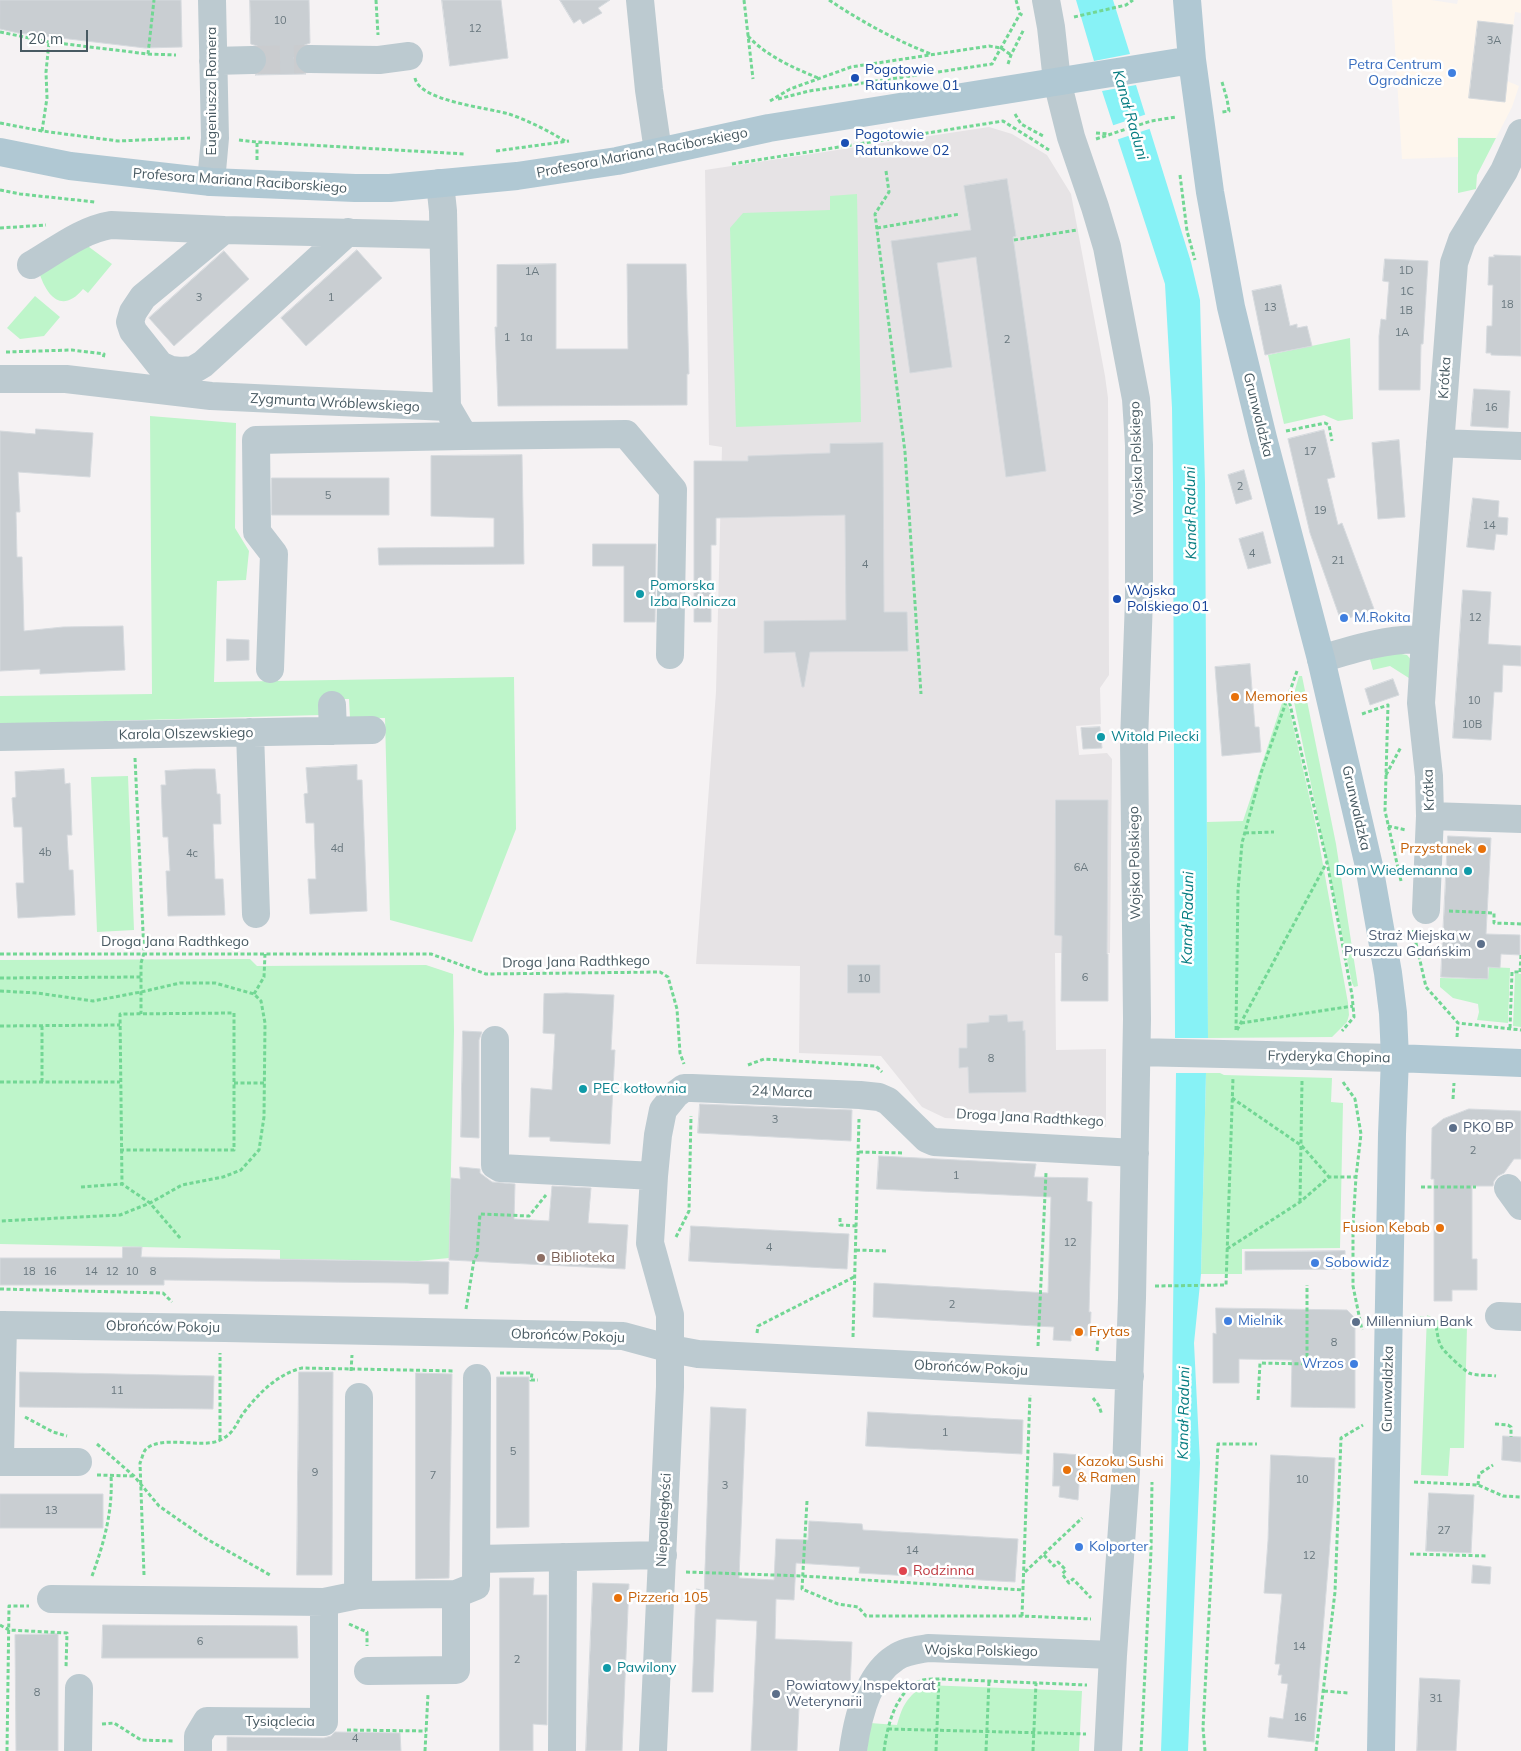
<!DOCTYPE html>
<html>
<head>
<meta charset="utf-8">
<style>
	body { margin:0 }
	#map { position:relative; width:1521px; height:1751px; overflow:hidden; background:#f5f2f3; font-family:Mulish,sans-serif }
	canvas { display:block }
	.scale { position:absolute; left:20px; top:30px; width:68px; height:22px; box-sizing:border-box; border:2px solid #485a62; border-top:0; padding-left:6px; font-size:15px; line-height:18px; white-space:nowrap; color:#485a62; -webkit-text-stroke:4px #fff; paint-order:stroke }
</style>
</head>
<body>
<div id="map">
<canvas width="1521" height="1751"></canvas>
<div class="scale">20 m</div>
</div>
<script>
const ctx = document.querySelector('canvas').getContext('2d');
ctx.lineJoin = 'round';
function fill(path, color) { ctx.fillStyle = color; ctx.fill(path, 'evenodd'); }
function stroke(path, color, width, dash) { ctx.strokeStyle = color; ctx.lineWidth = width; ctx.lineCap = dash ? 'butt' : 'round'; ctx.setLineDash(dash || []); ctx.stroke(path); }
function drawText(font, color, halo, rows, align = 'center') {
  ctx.font = font + ' Mulish,sans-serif'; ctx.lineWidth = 5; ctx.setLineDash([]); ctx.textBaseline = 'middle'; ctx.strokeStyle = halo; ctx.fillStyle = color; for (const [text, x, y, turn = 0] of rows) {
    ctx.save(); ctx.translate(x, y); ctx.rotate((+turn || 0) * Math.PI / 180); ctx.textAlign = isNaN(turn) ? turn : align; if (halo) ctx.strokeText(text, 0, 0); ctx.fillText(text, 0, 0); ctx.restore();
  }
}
const commercial = new Path2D(`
	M1392 0H1431L1457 4 1458 0H1521V13L1515 12 1507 81 1519 86 1512 107 1496 138 1457 137 1458 157 1402 159Z`);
const education = new Path2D(`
	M989 127 1012 134 1047 155 1071 194 1105 376 1108 398 1109 675 1100 688 1101 724 1076 726 1079 755 1107 753 1112 759 1110 953H1055L1056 1050 1106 1049V1127L945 1118 922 1107 881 1056 799 1053 800 966 696 964 716 692 722 447 709 445 705 170Z`);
const green = new Path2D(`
	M1458 138H1496L1477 175 1476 189 1458 193Z
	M857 194 861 422 736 427 730 228 743 213 830 210V196Z
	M85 244 112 264 88 293 83 289C63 313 48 298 40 275Z
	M35 296 60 317 44 336 20 339 7 328Z
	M1350 338 1353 419 1338 421 1324 415 1284 424 1268 355Z
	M150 416 236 423 235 528 249 551 246 580 217 581 214 682 514 677 516 829 472 942 390 920 385 718H350L349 699H320V715L0 724V696L152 694Z
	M1396 653 1407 655 1414 663 1412 680 1390 666 1373 670 1370 659Z
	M1299 676H1302L1336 844 1358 986 1354 987 1352 983 1293 697Z
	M1284 697 1289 708 1316 826 1348 1003 1349 1015 1347 1022 1332 1037 1208 1038 1207 822 1243 821Z
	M128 776 134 930 97 932 91 777Z
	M250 959 257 966 426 965 453 974 454 1031 449 1258 418 1261 280 1259V1250L0 1244V960Z
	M1489 967 1510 968 1508 1023 1477 1020 1479 1012 1478 1004 1453 998 1440 987V978L1488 979Z
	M1515 974H1521V1027L1513 1026Z
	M1206 1073H1220L1224 1075 1332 1078 1331 1102 1343 1103 1340 1248 1242 1249V1274H1201Z
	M1427 1315 1448 1325 1467 1326 1464 1448H1450L1448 1476 1421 1475Z
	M925 1685 1082 1691 1079 1751H867L870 1723 897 1725C903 1704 907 1697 925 1685Z`);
const water = new Path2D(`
	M1076 0H1113L1130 54 1094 61Z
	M1136 85 1191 262 1200 300 1205 483 1208 1038H1175L1173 483 1172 408 1165 284 1102 91Z
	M1176 1073H1206L1201 1274 1194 1343 1200 1463 1188 1751H1161L1171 1476Z`);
const pier = new Path2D(`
	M1147 114 1152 128 1116 140 1111 126Z`);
const building = new Path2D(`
	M0 0H181L182 47 145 48 18 33 0 29Z
	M250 0H309L310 43 302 46 296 51 294 58 297 67 302 72 306 74 255 75 261 73 265 68 268 59 265 51 260 47 251 44Z
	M442 0H501L508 58 450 66Z
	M560 0H610L598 8 602 13 583 24 580 19 574 23Z
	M1478 21 1513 25 1505 102 1469 98Z
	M1007 179 1016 236 1013 237 1046 471 1006 477 976 257 937 263 952 367 910 373 891 241 971 230 964 186Z
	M357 250 382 278 306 346 281 318Z
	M224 251 249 279 174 346 149 318Z
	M1494 255 1521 256V356L1491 355V353H1486L1487 326H1492L1493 285H1488L1489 257H1494Z
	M1385 259 1428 261 1423 344H1421L1420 390H1379V336L1381 319 1386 320 1389 282 1383 281Z
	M556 264V349H628L627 264H686L689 374H687V405L498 406 495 327H497V265Z
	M1281 285 1290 326 1297 324V328L1307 326 1312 346 1265 355 1252 291Z
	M1474 389 1510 391 1508 428 1471 426Z
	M36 429 93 433 90 477 18 472 20 512H16L17 557H22L24 631 63 627 123 626 125 670 40 674V669L0 671V431L35 434Z
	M1324 430 1335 477 1327 479 1338 525 1342 523 1374 609 1341 621 1310 533 1288 439Z
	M1399 440 1405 517 1378 519 1372 443Z
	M883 443 884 612H907L908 651 810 652 804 687H802L795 652 764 653V621L846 620 845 515 716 518V545H711V622H694V461H748V456L830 453V444Z
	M522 455 524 564 379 565 378 548 494 547V518L431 516V456Z
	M1244 470 1252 499 1236 504 1228 475Z
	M272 478H389V515H272Z
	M1473 498 1499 501 1498 517 1508 518 1507 535 1496 534 1494 550 1467 547Z
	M1263 532 1271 563 1248 569 1239 539Z
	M593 544H656L655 622H624V566H593Z
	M1463 590 1491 592 1488 644 1521 646V666L1503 665 1502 692H1494L1491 740 1453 738Z
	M227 639 249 640V660L227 661Z
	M1250 664 1255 727H1259L1261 752 1222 756 1215 667Z
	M1393 679 1399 695 1370 705 1365 689Z
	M1100 727 1102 748 1083 749 1081 728Z
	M357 765V780H362L367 911 310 914 308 879H316L314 823H306L304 794 308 793 306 768Z
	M64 769 65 784 70 783 72 835H67L69 870H73L75 915 18 918 16 883H24L22 827H14L12 798 16 797 15 772Z
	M194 769H215L217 794H220L221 824H213L215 879H223L225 915 168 916 166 871H170L168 837H163L161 785H166L165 771Z
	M1056 800H1108L1107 954H1108V1001H1061L1062 936 1055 935Z
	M1448 836 1491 838 1486 934 1520 935V955L1501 954 1500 968 1488 967V979L1441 977Z
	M848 965H880V993H848Z
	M566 993 614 995 611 1050H615L610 1144 550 1141V1137H529L531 1088 552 1090 555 1034 543 1033 544 994Z
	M1007 1015 1008 1022 1023 1021V1031L1025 1030 1026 1092 969 1093 968 1067 959 1068V1048H967V1024L989 1022V1016Z
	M463 1031 482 1032 479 1040V1138L461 1137Z
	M700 1104 852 1110 851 1141 698 1133Z
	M1469 1109 1521 1111V1159H1514L1504 1173 1498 1176 1494 1181 1493 1186H1472V1259H1477V1290H1452V1301H1434V1179H1431L1432 1128 1443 1119Z
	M879 1156 1036 1164 1034 1177 1088 1178 1087 1201 1092 1202 1089 1312H1091L1090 1336 1071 1335V1341L1053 1340 1054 1327 873 1317 874 1283 1048 1293 1051 1197 877 1189Z
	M460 1167 480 1169V1173L492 1182 515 1184 514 1219 549 1221 552 1186 591 1188 588 1223 628 1225 625 1269 449 1260 451 1178 460 1179Z
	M691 1226 849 1234 847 1269 689 1261Z
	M123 1247H142L141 1257 449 1262 448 1294H429V1284L407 1283 164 1280V1285H0V1258H122Z
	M1345 1251V1269L1245 1270V1252Z
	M1216 1308 1347 1310 1355 1318V1408L1291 1407 1292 1360 1239 1359V1383H1213V1333L1216 1334Z
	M20 1372 214 1376 213 1409 20 1407Z
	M299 1372H333L332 1575H297Z
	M416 1373 452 1374 449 1578 416 1579Z
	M497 1377H529V1527L497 1528Z
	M711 1407 746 1409 739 1578 774 1580 776 1539 808 1540 809 1521 862 1524 863 1530 1018 1539 1015 1582 859 1573 860 1567 796 1563 794 1600 776 1599 775 1639 852 1642 850 1688 800 1685 797 1751H751L757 1621 716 1619 713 1692H692L696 1589 704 1590Z
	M868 1412 1023 1420 1022 1454 866 1446Z
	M1503 1436 1521 1437V1462L1502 1460Z
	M1054 1453 1081 1455 1078 1500 1059 1497 1060 1486H1053Z
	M1271 1455 1335 1458 1333 1506 1314 1742 1268 1737 1270 1717 1283 1719 1288 1684 1281 1683 1282 1675H1278L1280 1664H1275L1282 1594 1264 1593 1268 1541Z
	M1429 1493 1474 1495 1471 1553 1426 1551Z
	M0 1494H103V1528H0Z
	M1473 1565 1491 1567 1490 1584 1472 1583Z
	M500 1578H534L533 1595H547V1725L533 1724V1751H500Z
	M593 1583 629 1584 622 1751H586Z
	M103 1625 297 1626 298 1658H102Z
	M58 1634V1751H16L15 1635Z
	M1420 1678 1460 1680 1456 1751H1417Z
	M335 1732 400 1733 401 1751H227V1737L324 1738 331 1736Z`);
const minorTunnel = new Path2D(`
	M252 60 310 59`);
const path = new Path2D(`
	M376 0 378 35
	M744 0 753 79
	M829 0C862 22 895 40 931 54
	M1016 0 1020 14
	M1074 17 1126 5 1133 0
	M0 32 49 42 148 54 154 0
	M748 36C766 56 794 68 818 78
	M148 54 176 55
	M1008 64 1011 55 1024 29
	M415 78C419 101 489 108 509 114 529 121 547 130 565 141
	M1222 82 1227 99 1229 111 1222 112
	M778 99 809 91 992 64 1020 14 1024 16
	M770 101 790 89 851 67 989 46 1001 48 1011 55
	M1015 114 1021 124 1045 137
	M0 123 42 131 118 141 190 138
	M42 131 47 98 46 72 49 42
	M1096 133 1109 134
	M1096 139 1151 121 1176 117
	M239 140 257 142 465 154
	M496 151 569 141
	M257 160V142
	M732 164 1003 121 1049 150
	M886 171 889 192 875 214 905 452 921 694
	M1180 175 1187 231 1195 260
	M0 190 20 194 95 202
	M0 228 46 225
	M877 228 960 214
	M1014 240 1077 230
	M6 352 72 350 104 354 103 359
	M1286 431 1325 423 1329 425 1332 441
	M1288 696 1327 862 1352 995 1354 1017 1342 1031
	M1362 714 1388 705 1385 811 1401 881
	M135 758 144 953 141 963V1014
	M1386 775 1401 747
	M1388 826 1406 830
	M1245 833 1274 832
	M1449 911 1494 913V923L1521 924
	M1413 930 1426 987 1458 1023 1521 1030
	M0 954H431L486 974 660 972 668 977 677 1009 680 1053 684 1064
	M1520 972 1521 955
	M0 978 141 977
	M0 991 37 993 93 1001 141 992 180 983H215L254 994 261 1001 265 1023 264 1117 259 1150 241 1170 223 1177 182 1185 150 1203 120 1215 0 1221
	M254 994 264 977 265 954
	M1241 1023 1353 1006
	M0 1026 120 1025
	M42 1026V1082
	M1510 1028 1512 972H1521
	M1236 1030 1238 890 1242 843 1261 773 1297 671
	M1237 1030 1327 862
	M1457 1037 1458 1023
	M748 1065 764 1059 876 1066 882 1072
	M0 1082H120
	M1343 1082 1355 1099 1361 1134 1356 1177 1353 1225V1286L1362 1330
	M234 1083H265
	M1232 1098 1302 1146 1329 1177
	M1453 1099 1454 1083
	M120 1150H234V1013L120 1014 122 1184 150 1203 181 1239
	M859 1152 904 1153
	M81 1187 122 1184
	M1421 1187H1476
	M1300 1202 1302 1081
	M840 1218V1225L857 1226
	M676 1237 689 1211 691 1116
	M1227 1249 1300 1202 1329 1177H1356
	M856 1250 887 1251
	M1155 1286 1226 1285 1233 1078
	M0 1289 163 1293 172 1302
	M466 1309 474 1260 477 1255 480 1214 529 1216 546 1195
	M1420 1318C1442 1318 1434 1334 1441 1346 1443 1351 1464 1370 1469 1373 1476 1376 1489 1375 1496 1376
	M757 1333 758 1326 856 1276
	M853 1337 859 1119
	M1038 1346 1046 1173
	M1097 1351 1098 1340
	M351 1371 352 1355
	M500 1373H532L531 1380H538
	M1093 1398 1099 1406 1102 1415
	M1258 1400 1260 1363 1307 1364V1285
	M25 1417 53 1432 67 1436
	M1495 1424 1508 1425 1511 1427V1437
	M220 1439V1353
	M97 1444 134 1476 159 1506 205 1538 270 1575
	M97 1475 134 1476
	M1414 1482 1478 1485 1503 1496 1521 1497
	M1478 1485 1479 1474 1493 1465
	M807 1501 802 1589 838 1604 858 1607 866 1616H1022L1091 1619
	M1410 1554 1487 1556
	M1044 1555 1054 1566 1058 1562 1066 1570 1062 1574 1069 1583 1073 1579 1091 1598
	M686 1572 803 1576 1023 1590
	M1025 1572 1082 1518
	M144 1575 140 1463C142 1459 143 1452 146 1449 162 1435 200 1448 218 1441 235 1434 235 1424 245 1411 260 1392 278 1374 302 1368L455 1371
	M92 1576C104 1543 113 1511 111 1475
	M1022 1616 1030 1395
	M349 1624 367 1632V1646
	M0 1625 9 1630 67 1633 66 1668
	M1324 1691 1348 1693
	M102 1724 114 1723 141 1740 173 1741
	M888 1729 1086 1734
	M347 1730 426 1731
	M7 1751 9 1606H29
	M425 1751 428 1694
	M884 1751C887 1726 896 1689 923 1680 928 1679 934 1679 939 1679L1087 1685
	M936 1751 939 1679
	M986 1751 989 1681
	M1033 1751 1036 1683
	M1141 1751 1151 1551 1152 1482
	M1205 1751 1203 1728 1218 1444H1257
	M1316 1751 1335 1592 1341 1438 1363 1425`);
const minor = new Path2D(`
	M640 0 649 90 658 151
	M1046 0 1051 27 1057 81 1071 137 1095 207 1107 247 1136 399 1139 445V599L1134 741 1137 1019 1132 1298 1126 1472 1113 1655 1108 1751
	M310 59 379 60 409 56
	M213 61 252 60
	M211 182 215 138 212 0
	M440 183 443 211 447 407
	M348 232 203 364 193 370 181 371 171 370 160 365 133 331 130 322 133 312 143 297 224 230 443 235
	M31 265C57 250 81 230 111 225L224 230
	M0 379H66L211 396 447 407
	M464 436 626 434 673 490 670 655
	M1440 443 1521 446
	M1425 640 1421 703 1429 776 1430 816 1426 910
	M1321 659C1353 649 1392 637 1425 640L1454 263 1462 240 1504 171 1521 133
	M270 669 274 554 257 532 256 440 464 436 447 407
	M332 705 333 731
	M250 732 256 914
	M0 737 372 730
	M1430 816 1521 819
	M495 1040V1165L500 1168 654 1176
	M1137 1052 1395 1058
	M1508 1188 1521 1206
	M1499 1316 1521 1317
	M0 1325 225 1328 623 1336 671 1349 698 1354 1130 1376
	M0 1457 3 1325
	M0 1462H78
	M477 1559 663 1555
	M358 1595 359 1397
	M51 1599 324 1602 358 1595 456 1594 476 1586 477 1378
	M368 1671 456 1670V1594
	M78 1751 79 1688
	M198 1751V1736L207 1721 324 1722V1602
	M562 1751 563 1557
	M653 1751 670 1387V1315L650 1243 654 1176 658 1135 663 1110 676 1094 684 1088H692L860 1095 879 1097 888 1101 927 1139 934 1142 1135 1153
	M853 1751C857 1721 867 1676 895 1658 904 1651 917 1650 928 1648L1113 1655`);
const major = new Path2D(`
	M1187 0 1192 60 1210 192 1231 307 1263 438 1321 659 1369 866 1388 973 1393 1013 1395 1058 1392 1134 1381 1751
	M0 152 70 166 211 182 355 188H390L517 176 617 161 769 128 1192 60
	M1395 1058 1521 1063`);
const markers = [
	[1452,73,5,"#3f7fe0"],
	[855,78,5,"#1a4fb4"],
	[845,143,5,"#1a4fb4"],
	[640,594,5,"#0f9aa8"],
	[1117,599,5,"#1a4fb4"],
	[1344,618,5,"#3f7fe0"],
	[1235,697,5,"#e8710a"],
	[1101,737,5,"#0f9aa8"],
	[1482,849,5,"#e8710a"],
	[1468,871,5,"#0f9aa8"],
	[1481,944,5,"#5c6f8a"],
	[583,1089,5,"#0f9aa8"],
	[1453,1128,5,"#5c6f8a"],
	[1440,1228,5,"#e8710a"],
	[541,1258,5,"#8d6e63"],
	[1315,1263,5,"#3f7fe0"],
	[1228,1321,5,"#3f7fe0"],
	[1356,1322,5,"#5c6f8a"],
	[1079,1332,5,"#e8710a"],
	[1354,1364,5,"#3f7fe0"],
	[1067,1470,5,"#e8710a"],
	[1079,1547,5,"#3f7fe0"],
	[903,1571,5,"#e0444e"],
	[618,1598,5,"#e8710a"],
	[607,1668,5,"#0f9aa8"],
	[776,1694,5,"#5c6f8a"]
];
const numberNames = [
	["10",280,21],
	["12",475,29],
	["3A",1494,41],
	["1D",1406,271],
	["1A",532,272],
	["1C",1407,292],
	["3",199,298],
	["1",331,298],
	["18",1507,305],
	["13",1270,308],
	["1B",1406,311],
	["1A",1402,333],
	["1",507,338],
	["1a",526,338],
	["2",1007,340],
	["16",1491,408],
	["17",1310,452],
	["2",1240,487],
	["5",328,496],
	["19",1320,511],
	["14",1489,526],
	["4",1252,554],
	["21",1338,561],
	["4",865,565],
	["12",1475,618],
	["10",1474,701],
	["10B",1472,725],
	["4d",337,849],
	["4b",45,853],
	["4c",192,854],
	["6A",1081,868],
	["6",1085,978],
	["10",864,979],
	["8",991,1059],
	["3",775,1120],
	["2",1473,1151],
	["1",956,1176],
	["12",1070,1243],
	["4",769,1248],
	["18",29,1272],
	["16",50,1272],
	["14",91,1272],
	["12",112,1272],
	["10",132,1272],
	["8",153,1272],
	["2",952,1305],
	["8",1334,1343],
	["11",117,1391],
	["1",945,1433],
	["5",513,1452],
	["9",315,1473],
	["7",433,1476],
	["10",1302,1480],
	["3",725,1486],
	["13",51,1511],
	["27",1444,1531],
	["14",912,1551],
	["12",1309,1556],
	["6",200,1642],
	["14",1299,1647],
	["2",517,1660],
	["8",37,1693],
	["31",1436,1699],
	["16",1300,1718],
	["4",355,1739]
];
const shopNames = [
	["Petra Centrum",1442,65,"right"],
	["Ogrodnicze",1442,81,"right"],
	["M.Rokita",1354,618],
	["Sobowidz",1325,1263],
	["Mielnik",1238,1321],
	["Wrzos",1344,1364,"right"],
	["Kolporter",1089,1547]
];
const transitNames = [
	["Pogotowie",865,70],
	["Ratunkowe 01",865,86],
	["Pogotowie",855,135],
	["Ratunkowe 02",855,151],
	["Wojska",1127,591],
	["Polskiego 01",1127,607]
];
const streetNames = [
	["Eugeniusza Romera",212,91,-90],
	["Profesora Mariana Raciborskiego",642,153,-11],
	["Profesora Mariana Raciborskiego",240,181,4],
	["Krótka",1445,378,-86],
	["Zygmunta Wróblewskiego",335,403,3],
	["Grunwaldzka",1258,415,76],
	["Wojska Polskiego",1137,458,-92],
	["Karola Olszewskiego",186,734,-1],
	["Krótka",1429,790,-92],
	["Grunwaldzka",1356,808,77],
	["Wojska Polskiego",1135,863,-91],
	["Droga Jana Radthkego",175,942],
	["Droga Jana Radthkego",576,962,-1],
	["Fryderyka Chopina",1329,1057,1],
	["24 Marca",782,1092,2],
	["Droga Jana Radthkego",1030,1118,3],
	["Obrońców Pokoju",163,1327,1],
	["Obrońców Pokoju",568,1336,2],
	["Obrońców Pokoju",971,1368,3],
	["Grunwaldzka",1388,1389,-89],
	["Niepodległości",664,1520,-87],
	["Wojska Polskiego",981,1651,1],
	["Tysiąclecia",280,1722]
];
const cultureNames = [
	["Pomorska",650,586],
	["Izba Rolnicza",650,602],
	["Witold Pilecki",1111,737],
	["Dom Wiedemanna",1458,871,"right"],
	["PEC kotłownia",593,1089],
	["Pawilony",617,1668]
];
const foodNames = [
	["Memories",1245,697],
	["Przystanek",1472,849,"right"],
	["Fusion Kebab",1430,1228,"right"],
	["Frytas",1089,1332],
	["Kazoku Sushi",1077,1462],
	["& Ramen",1077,1478],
	["Pizzeria 105",628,1598]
];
const serviceNames = [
	["Straż Miejska w",1471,936,"right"],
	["Pruszczu Gdańskim",1471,952,"right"],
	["PKO BP",1463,1128],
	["Millennium Bank",1366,1322],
	["Powiatowy Inspektorat",786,1686],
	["Weterynarii",786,1702]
];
const educationNames = [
	["Biblioteka",551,1258]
];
const healthNames = [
	["Rodzinna",913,1571]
];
const waterNames = [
	["Kanał Raduni",1130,115,74],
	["Kanał Raduni",1191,513,-91],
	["Kanał Raduni",1188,918,-89],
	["Kanał Raduni",1184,1413,-89]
];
fill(commercial, '#fef6ed');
fill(education, '#e6e3e5');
fill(green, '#bef5ca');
fill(water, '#87f2f6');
fill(pier, '#f5f2f3');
fill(building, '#c9ced2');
stroke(building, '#d6dade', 1);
stroke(minorTunnel, '#cacccf', 28, [28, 14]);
stroke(path, '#72d794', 3, [4, 2.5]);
stroke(minor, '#bccad0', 28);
stroke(major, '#b0c8d3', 28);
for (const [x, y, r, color] of markers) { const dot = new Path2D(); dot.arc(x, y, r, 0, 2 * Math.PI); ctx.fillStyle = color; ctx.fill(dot); stroke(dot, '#fff', 2); }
drawText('11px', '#68777e', null, numberNames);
drawText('14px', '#366cbe', '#fff', shopNames, 'left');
drawText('14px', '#164399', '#fff', transitNames, 'left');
drawText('14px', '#485a62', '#fff', streetNames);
drawText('14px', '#0d838f', '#fff', cultureNames, 'left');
drawText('14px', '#c56008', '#fff', foodNames, 'left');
drawText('14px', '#4e5e75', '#fff', serviceNames, 'left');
drawText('14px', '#785e54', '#fff', educationNames, 'left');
drawText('14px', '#be3a42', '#fff', healthNames, 'left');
drawText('italic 15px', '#067c81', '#fff', waterNames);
</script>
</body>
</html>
